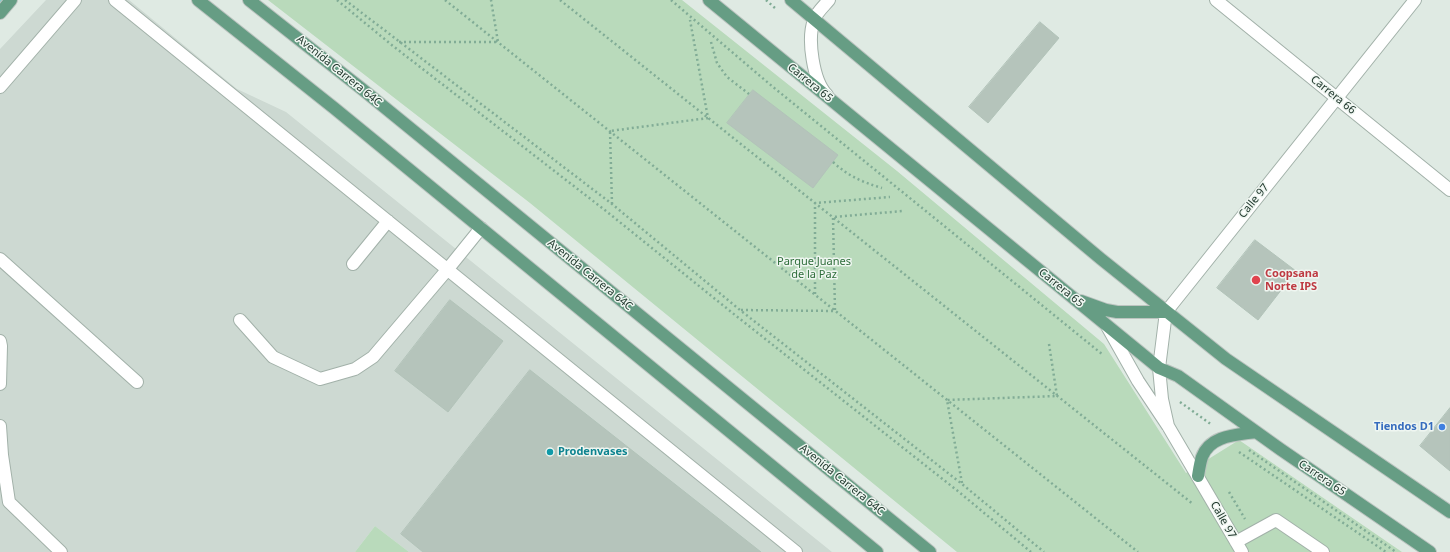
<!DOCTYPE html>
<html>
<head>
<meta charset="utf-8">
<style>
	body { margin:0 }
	canvas { display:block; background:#dfeae3 }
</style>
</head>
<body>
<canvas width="1450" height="552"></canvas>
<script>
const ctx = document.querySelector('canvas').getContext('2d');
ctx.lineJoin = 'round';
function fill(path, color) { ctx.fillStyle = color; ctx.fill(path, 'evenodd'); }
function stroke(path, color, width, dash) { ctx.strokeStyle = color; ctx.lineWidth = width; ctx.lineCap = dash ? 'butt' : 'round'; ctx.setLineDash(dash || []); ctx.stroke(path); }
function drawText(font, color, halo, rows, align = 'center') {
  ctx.font = font + ' "Noto Sans",sans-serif'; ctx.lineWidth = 3; ctx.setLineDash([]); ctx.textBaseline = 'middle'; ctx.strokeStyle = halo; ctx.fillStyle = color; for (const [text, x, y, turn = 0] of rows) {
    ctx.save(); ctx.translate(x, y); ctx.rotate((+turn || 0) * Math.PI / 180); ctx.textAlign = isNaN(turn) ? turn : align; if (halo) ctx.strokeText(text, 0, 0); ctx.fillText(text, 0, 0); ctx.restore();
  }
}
const built = new Path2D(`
	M46 0H129L237 89 286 112 832 552H409L375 526 355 552H0V49Z`);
const green = new Path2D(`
	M268 0H682L897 171 1104 344 1186 473 1239 440 1402 552H957L530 203Z
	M375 526 409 552H355Z`);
const stream = new Path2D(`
	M0 1 1 0`);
const building = new Path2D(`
	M1040 22 1059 38 988 123 969 107Z
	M753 90 838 155 813 188 727 123Z
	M1255 240 1296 271 1258 320 1217 288Z
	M450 300 503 341 448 412 395 371Z
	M530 370 761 552H423L401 534Z
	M1450 408V471L1420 446Z`);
const path = new Path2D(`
	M337 0 393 46 606 211 735 315 959 492 1031 552
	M345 0 612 204 740 310 962 484 1044 552
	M445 0 1138 552
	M560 0 1193 504
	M671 0 773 87 1102 354
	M766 0 776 9
	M399 42H498L491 0
	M711 42 717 63 727 77 749 94
	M833 162C848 176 862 182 882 188
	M612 204 610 131 708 118 690 20
	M815 294V203L890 197
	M741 310 835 311 833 217 903 211
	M1180 402 1212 425
	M1249 450 1396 552
	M1239 452 1386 552
	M962 483 947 400 1057 396 1049 344
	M1229 492 1245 519`);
const minor = new Path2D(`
	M115 0 796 552
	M1216 0 1450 190
	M0 87 75 0
	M827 95C813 81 807 39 814 20 816 13 824 6 829 0
	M0 259 137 382
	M353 264 388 221
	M240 320 273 357 320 379 355 369 373 357 447 270 481 228
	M1107 326 1138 381 1168 426 1242 552
	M0 341 1 346 0 384
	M0 426 2 455 9 502 61 552
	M1168 426 1162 399 1159 368 1166 312 1415 0
	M1236 542 1276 520 1323 552`);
const major = new Path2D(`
	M198 0 334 108 877 552
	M249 0 362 89 930 552
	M709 0 1159 368 1178 376 1280 449 1430 552
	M791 0 1101 259 1226 359 1450 512
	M0 13 11 0
	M1081 301 1106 310 1117 312H1166
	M1198 476C1199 470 1200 463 1202 457 1210 435 1237 435 1256 432`);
const markers = [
	[1256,280,5,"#e0444e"],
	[1442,427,4,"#3f7fe0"],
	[550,452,4,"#0f9aa8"]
];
const streetNames = [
	["Avenida Carrera 64C",339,71,39],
	["Carrera 65",810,83,39],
	["Carrera 66",1333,95,39],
	["Calle 97",1254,201,-51],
	["Avenida Carrera 64C",590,275,39],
	["Carrera 65",1061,288,39],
	["Carrera 65",1322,478,34],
	["Avenida Carrera 64C",842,480,39],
	["Calle 97",1223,520,60]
];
const parkNames = [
	["Parque Juanes",814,262],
	["de la Paz",814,275]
];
const healthNames = [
	["Coopsana",1265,274],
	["Norte IPS",1265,287]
];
const shopNames = [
	["Tiendos D1",1434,427]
];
const cultureNames = [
	["Prodenvases",558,452]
];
fill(built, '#cdd9d2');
fill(green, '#b9dabb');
stroke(stream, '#89ccca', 6);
fill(building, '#b5c4bb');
stroke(building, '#b2c3b9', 1);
stroke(minor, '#a2b1a9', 14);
stroke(major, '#bcc4c0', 14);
stroke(path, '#81ac96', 2.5, [2, 3]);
stroke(minor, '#fff', 12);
stroke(major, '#669d84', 12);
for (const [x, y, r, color] of markers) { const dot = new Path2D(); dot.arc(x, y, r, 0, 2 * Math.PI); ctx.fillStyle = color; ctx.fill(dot); stroke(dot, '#eff6f1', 1.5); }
drawText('11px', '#21392e', '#eff6f1', streetNames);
drawText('11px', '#2e6d3a', '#eff6f1', parkNames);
drawText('bold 11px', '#be3a42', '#eff6f1', healthNames, 'left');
drawText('bold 11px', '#366cbe', '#eff6f1', shopNames, 'right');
drawText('bold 11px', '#0d838f', '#eff6f1', cultureNames, 'left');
</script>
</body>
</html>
